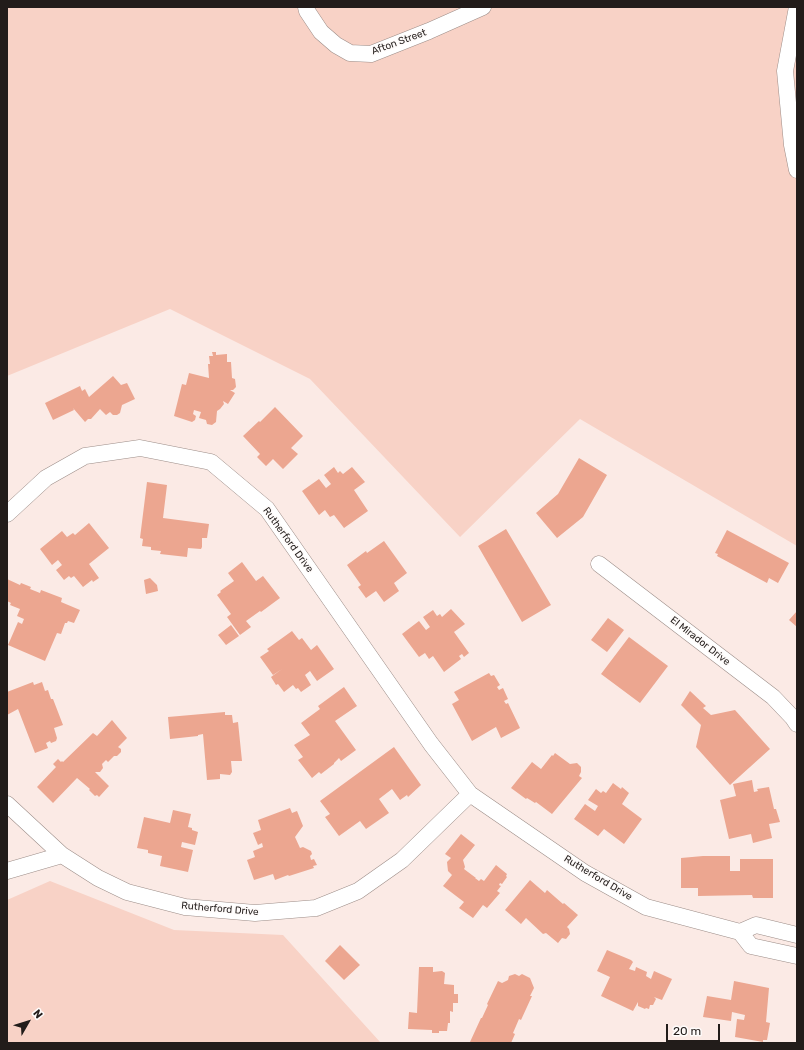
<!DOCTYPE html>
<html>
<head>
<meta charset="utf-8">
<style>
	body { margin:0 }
	#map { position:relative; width:804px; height:1050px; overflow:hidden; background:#fbeae5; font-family:Rubik,sans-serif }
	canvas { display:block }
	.frame { position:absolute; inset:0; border:8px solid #221c1a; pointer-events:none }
	.north { position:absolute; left:8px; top:1002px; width:40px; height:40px; -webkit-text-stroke:3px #fefbfa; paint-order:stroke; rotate:51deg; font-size:11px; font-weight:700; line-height:16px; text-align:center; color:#221c1a }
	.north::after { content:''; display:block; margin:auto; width:14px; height:18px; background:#221c1a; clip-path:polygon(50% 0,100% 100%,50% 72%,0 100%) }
	.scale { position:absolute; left:666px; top:1024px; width:54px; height:18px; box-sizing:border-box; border:2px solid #221c1a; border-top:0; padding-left:5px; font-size:12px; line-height:14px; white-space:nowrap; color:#221c1a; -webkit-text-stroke:3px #fefbfa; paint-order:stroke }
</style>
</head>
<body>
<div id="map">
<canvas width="804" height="1050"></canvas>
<div class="frame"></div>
<div class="north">N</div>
<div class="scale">20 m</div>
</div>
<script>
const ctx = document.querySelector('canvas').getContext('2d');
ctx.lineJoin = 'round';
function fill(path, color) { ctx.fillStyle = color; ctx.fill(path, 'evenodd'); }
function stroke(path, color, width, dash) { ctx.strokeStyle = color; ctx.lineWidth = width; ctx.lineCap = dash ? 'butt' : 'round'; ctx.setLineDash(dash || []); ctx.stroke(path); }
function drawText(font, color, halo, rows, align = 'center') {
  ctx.font = font + ' Rubik,sans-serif'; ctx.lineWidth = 3; ctx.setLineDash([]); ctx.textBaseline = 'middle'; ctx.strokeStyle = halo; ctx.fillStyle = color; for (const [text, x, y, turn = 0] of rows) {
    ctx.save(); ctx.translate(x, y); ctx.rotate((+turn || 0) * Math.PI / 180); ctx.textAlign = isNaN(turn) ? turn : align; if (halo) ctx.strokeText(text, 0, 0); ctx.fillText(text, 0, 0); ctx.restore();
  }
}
const green = new Path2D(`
	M7 7H797V546L580 419 460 537 310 379 170 309 7 376Z
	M50 881 174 930 283 935 381 1043H7V900Z`);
const building = new Path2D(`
	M212 352H216V355L227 354V362H231L232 378 235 379 236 387 233 390H230L235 393 228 404 223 401 224 404 220 409 217 411 216 422 212 425 207 424 206 420 199 418 201 412 194 410 193 414 196 416 195 420 192 422 174 416 182 384 186 385 189 373 209 378 208 364H210L209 356H213Z
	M113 376 121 385 127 383 135 399 122 405 120 413 117 415H113L110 412 106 415 100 409 91 419H88L85 422 73 408 74 410 53 420 45 403 80 386 82 391 85 389 89 397Z
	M275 407 303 436 291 448 298 454 283 469 273 459 266 466 257 457 260 454 243 436 259 421 260 422Z
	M579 458 607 475 583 517 557 538 536 513 558 494Z
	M334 467 338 473 340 471 343 474 352 467 365 482 354 490 368 511 344 528 334 515 330 517 325 510 319 515 302 491 319 479 326 488 331 484 324 475Z
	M147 482 167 485 163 518 209 524 207 538H202V547L201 549 188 548 187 557 160 554 161 551 151 550V547L142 546 143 539 140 538Z
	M89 523 109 548 89 564 99 578 93 582 92 580 83 587 74 576 71 578 69 576 64 580 56 570 62 565 58 560 52 565 40 549 62 531 67 537 73 533 75 535Z
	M506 529 551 605 522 622 478 546Z
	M727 530 789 563 778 583 769 578 767 583 717 556 718 554 715 553Z
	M384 541 407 573 394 583 399 591 384 602 376 591 366 598 358 587 361 585 347 565 366 551 367 553Z
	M242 562 256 581 263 576 280 598 261 612 260 611 246 621 251 627 240 635 227 617 231 614 217 595 221 592 220 591 234 581 228 573Z
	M150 578 157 585 158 591 146 594 144 580Z
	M7 579 20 585 21 583 31 587 30 589 40 593 41 590 62 598 61 602 80 610 74 623 68 621 67 623H65L61 634 57 633 45 661 8 645 18 622 22 624 24 619 17 616 20 609 10 605 11 603 7 601Z
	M451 609 465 624 454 632 469 653 464 657 462 654 459 656 461 659 444 672 433 656 429 659 425 653 419 657 402 634 419 621 426 630 430 627 423 617 433 610 437 616 440 614 442 617Z
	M797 611V627L789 620Z
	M608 618 624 630 607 652 591 640Z
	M231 625 239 636 226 645 218 635Z
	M292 631 299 640 302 638 311 650 317 645 334 669 317 681 310 671 305 675 311 685 301 692 298 688 296 689 293 685 284 692 278 684 276 685 271 677 282 669 273 675 260 657 269 651 267 649Z
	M629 637 668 666 640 703 601 674Z
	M489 673 491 676 494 675 500 685 497 687 499 690 503 688 508 699 504 701 506 704 508 703 520 728 501 738 496 727 472 741 452 704 459 700 454 692Z
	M33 682 34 685 42 682 45 691 48 690 51 699H53L63 725 54 728 57 738 56 741 51 743 50 741 46 743 48 748 35 753 18 709 7 715V692Z
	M344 687 357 706 335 721 356 750 341 761 339 758 334 763V764L321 774 319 772 312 778 298 760 303 757 294 745 310 735 301 723 320 709 318 706Z
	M690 691 706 706 703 708 711 715 735 710 770 749 730 785 696 747 701 725 681 705Z
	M225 712V715H232L233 723 238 722 242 761H231L232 772 230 775 220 774V779L207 780 203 734 198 735V736L170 739 168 717Z
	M112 720 127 738 118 747 121 749V752L117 756H114L108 762 106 760 102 764 103 768 100 772H95L109 786 99 797 97 795 95 796 89 790 90 789 77 778 53 803 37 787 56 767 53 764 58 759 61 762 62 761 63 762 93 733 97 736Z
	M394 747 421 785 408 797 407 795 400 800 392 789 379 799 389 813 366 829 360 821 339 836 325 817 330 814 320 801Z
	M555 753 570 764 577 763 581 767V772L579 776 582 778 552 814 536 802 535 803 527 798 526 799 511 788 532 762 541 769 552 755 553 756Z
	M752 780 754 792 758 791 757 789 769 787 774 809H776L780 822 769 824 772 838 753 843 751 834 729 839 720 800 736 796 733 784Z
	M613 783 621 789 622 787 629 793 622 804 642 819 624 844 604 829 598 836 574 819 585 804 595 811 598 806 588 800 596 789 601 793 603 791 606 793Z
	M290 808 292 813 297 811 303 826 295 837 300 848 303 847 311 851 312 854 310 856 311 860 314 859 317 865 313 866 314 868 289 876 288 875 275 880 273 874 254 880 247 860 255 857 253 851 263 847 262 843 258 845 253 833 261 830 258 820Z
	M173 810 191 814 188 827 192 828V830L198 832 195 845 182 842 181 847 193 850 188 872 160 866 162 856 148 853V850L137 848 144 817 170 823Z
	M461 834 475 845 463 860 465 867 464 869 476 878H475L479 881 481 879 484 881 496 865 507 874 506 876 507 877 502 884 500 883 499 885 501 886 497 891 500 893 487 908 483 905 473 918 459 908 464 902 443 886 452 875 448 871 447 862 451 858 445 854Z
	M703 856H730V871H740V859H773V898H753L752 895 698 896V888H681V858Z
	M530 880 545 893 547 890 563 904 564 903 578 915 567 927 569 929 570 934 566 939 562 938 558 943 546 933 543 934 526 918 521 924 505 910Z
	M340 945 360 965 344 980 325 961Z
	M607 950 631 960 633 962 629 969 635 971 636 967 647 972 646 976 651 979 654 971 672 979 662 1000 654 997 656 999 653 1005H650L649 1009 646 1008 645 1009 638 1006V1002L633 1011 601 996 610 977 597 971Z
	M419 967H433V972L442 971 445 973 444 984 454 985V994H458V1003H453V1012L450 1011V1023H448L447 1031H439V1033H432V1030L408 1029 409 1012 417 1013Z
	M515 974 519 976 522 974 530 978 534 988 530 996H532L521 1020 519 1019 513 1033 515 1034 511 1043 470 1042 481 1018H482L488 1005 487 1004 498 981 502 983 508 980 509 976Z
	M734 981 769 988 766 1022 770 1023 767 1040H763V1042L735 1037 737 1019 744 1020 745 1015 732 1012 731 1021 703 1017 707 996 731 1000Z`);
const minor = new Path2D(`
	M306 7 307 11 321 32 336 45 350 53 371 54 429 31 483 7
	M797 7 785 71 792 145 797 170
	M7 514 46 478 85 456 140 448 211 462 267 509 431 744 470 794 585 873 646 907 740 932 756 925 797 935
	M599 564 773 697 793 718 797 724
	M7 804 62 855 98 878 127 892 185 907 255 913 316 908 358 891 402 860 470 794
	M7 871 62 855
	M740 932 751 946 797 956`);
const streetNames = [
	["Afton Street",399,42,-20],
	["Rutherford Drive",288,540,54],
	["El Mirador Drive",700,641,38],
	["Rutherford Drive",598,878,31],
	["Rutherford Drive",220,909,5]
];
fill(green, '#f8d2c6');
fill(building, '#eca690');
stroke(minor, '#9c8d88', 17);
stroke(minor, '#fff', 16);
drawText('10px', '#221c1a', '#fefbfa', streetNames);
</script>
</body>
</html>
